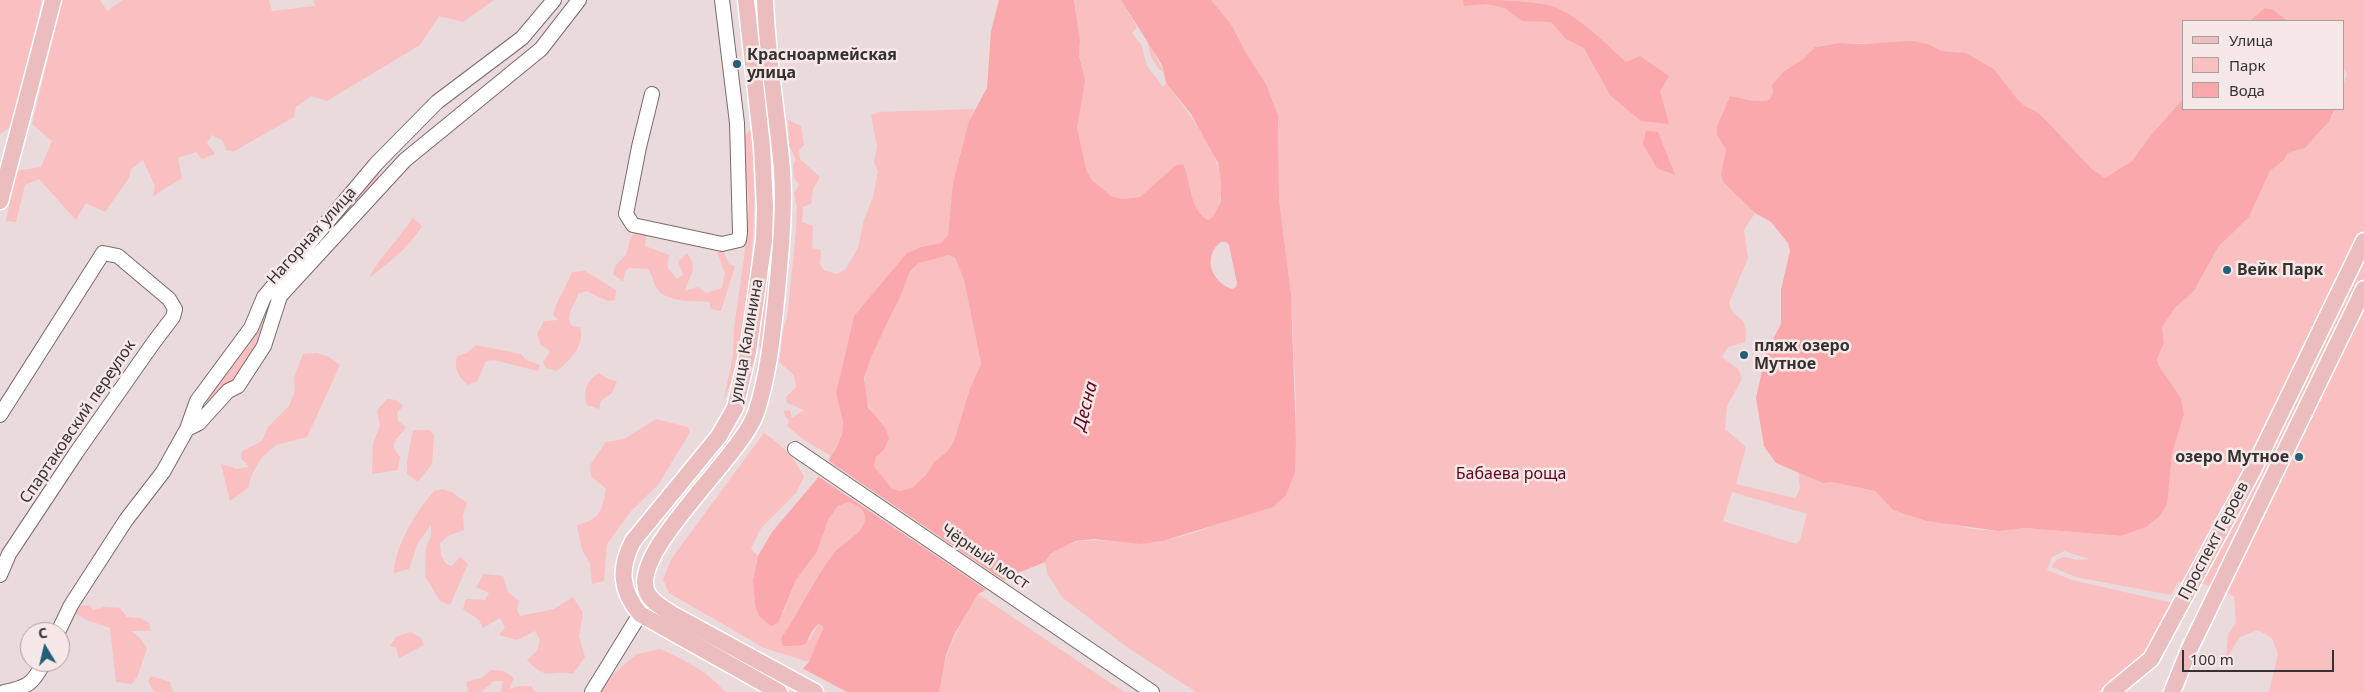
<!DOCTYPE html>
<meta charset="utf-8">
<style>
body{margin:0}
#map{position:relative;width:2364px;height:692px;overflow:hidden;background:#eadadb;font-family:"Noto Sans",sans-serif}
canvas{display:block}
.legend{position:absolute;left:2182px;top:20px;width:162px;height:90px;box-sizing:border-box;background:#f7e8e8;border:1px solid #aa9f9f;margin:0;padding:6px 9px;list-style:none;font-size:15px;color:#363131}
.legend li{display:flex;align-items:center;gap:10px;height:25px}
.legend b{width:25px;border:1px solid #aa9f9f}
.north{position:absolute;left:20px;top:622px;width:50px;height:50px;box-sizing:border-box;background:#f7e8e8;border:1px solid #aa9f9f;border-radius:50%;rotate:351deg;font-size:14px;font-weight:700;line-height:20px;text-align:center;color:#363131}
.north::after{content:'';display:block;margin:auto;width:18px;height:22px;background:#226076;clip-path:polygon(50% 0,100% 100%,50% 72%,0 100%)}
.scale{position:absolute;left:2182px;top:650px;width:152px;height:22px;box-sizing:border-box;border:2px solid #363131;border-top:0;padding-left:6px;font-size:15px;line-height:18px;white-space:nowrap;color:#363131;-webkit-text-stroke:4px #f7e8e8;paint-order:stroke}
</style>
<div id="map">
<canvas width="2364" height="692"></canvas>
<ul class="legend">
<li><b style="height:6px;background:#ecbdbf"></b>Улица</li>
<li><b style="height:14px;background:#fabfc1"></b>Парк</li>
<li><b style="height:14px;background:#fba8ac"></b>Вода</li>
</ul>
<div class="north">С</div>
<div class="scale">100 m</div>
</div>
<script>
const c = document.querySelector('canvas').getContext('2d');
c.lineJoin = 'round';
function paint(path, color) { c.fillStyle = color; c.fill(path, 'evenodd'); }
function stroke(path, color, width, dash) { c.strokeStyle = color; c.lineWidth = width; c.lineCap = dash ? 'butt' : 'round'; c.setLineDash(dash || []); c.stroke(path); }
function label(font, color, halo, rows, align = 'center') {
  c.font = font + ' "Noto Sans",sans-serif'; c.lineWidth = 5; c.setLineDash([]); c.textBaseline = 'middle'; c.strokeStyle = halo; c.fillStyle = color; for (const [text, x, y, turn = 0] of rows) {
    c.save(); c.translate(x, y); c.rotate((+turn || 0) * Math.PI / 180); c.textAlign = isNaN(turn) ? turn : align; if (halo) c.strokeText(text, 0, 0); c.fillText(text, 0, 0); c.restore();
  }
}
paint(new Path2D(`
 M0 0H42L12 126 0 134Z
 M62 0H100L107 11 123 0H269L272 11 315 6 314 0H494L463 22 439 16 420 45 327 101 311 96 296 107 294 117 233 152 226 150 223 141 212 135 207 143 215 154 202 159 196 152 178 158 182 178 153 196 155 186 143 160 131 169 129 178 105 212 86 203 76 220 39 179 25 185 16 222 6 221 16 171 41 167 52 141 32 124Z
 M754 0H758L775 155 777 225 761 351 759 344 770 242Z
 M1074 0H1121L1137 27 1132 33 1141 44 1147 66 1163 87 1166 83C1190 117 1242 173 1213 218L1208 220C1189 209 1191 181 1183 164L1176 165 1140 197 1122 199 1111 196 1092 180 1087 172 1077 128 1083 70 1079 55 1080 41Z
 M1211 0H2364V692H2269L2278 654 2272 638 2258 630 2240 637 2226 659 2228 634 2236 623 2234 596 2199 582H2178L2171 595 2076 577 2052 567 2056 560 2064 557 2077 560 2089 559 2064 551 2052 557 2047 570 2072 580 2173 603 2144 654 2098 692H1196L1127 647 1063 598 1047 573 1045 562C1075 523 1123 550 1163 541 1182 537 1204 530 1222 522 1245 510 1272 487 1295 472L1296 405 1291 294 1279 200 1278 115 1266 84 1246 53 1231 24ZM2265 8 2272 9 2288 21H2343V65L2347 74 2343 86V109H2335L2334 114 2305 148 2288 153 2284 160 2270 171 2249 217 2218 247 2194 291 2175 308 2162 327 2164 343 2157 359 2159 366 2181 398 2184 414 2172 454 2170 473 2160 516 2146 527 2121 536 2025 528 1999 531 1973 529 1893 510 1875 491 1832 482 1823 483 1798 471 1800 489 1795 498 1736 484 1746 447 1725 429 1727 406 1742 379 1738 369 1722 357 1728 347 1745 342C1751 314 1732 321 1729 303L1748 258 1744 230 1755 213 1724 183 1722 175 1726 150 1717 135V126L1730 96 1754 101 1769 100 1773 93 1772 85 1783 72 1803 59 1815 47 1823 45 1839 43 1928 44 1942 51 1966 53 1994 69 2019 101 2025 106 2039 113 2092 169 2105 178 2132 161 2151 135 2183 99V21H2249ZM1732 492 1807 514 1800 540 1796 544 1723 521Z
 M1148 41 1164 73C1154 67 1148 52 1148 41Z
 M974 109 969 121 953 182 948 235 941 243 921 247 854 316 836 393 843 422 842 434 831 456 804 440 787 426 789 421 785 416 784 411 790 410 792 418 804 410 787 403 786 397 796 387 794 375 779 362C782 349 781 329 787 319L796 231 797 207 794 193 799 185 794 178 793 165 796 160 789 145 788 120 801 126 804 145 799 150 800 159 820 177 813 189 811 204 803 207 802 222 813 226 812 248 821 250 820 264 824 270 837 274 846 269 858 248 864 220 873 197 878 171 874 162 877 147 871 115 879 112Z
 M751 129C757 190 754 253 745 315 741 344 737 372 724 399L733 355 734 328 744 258 749 203 745 166V136Z
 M379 173 380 180 337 227 329 230 373 174Z
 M413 218 422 226C409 247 389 263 369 278 380 256 399 239 413 218Z
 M633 234H646L645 246 669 255 667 267 677 279 683 274 678 262 687 253C699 270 689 275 685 291L698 287 706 293 722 288 725 273 717 253 723 250 729 264 735 266 721 311 711 309 709 302C695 301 664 303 656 287 653 281 652 275 648 269L629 268 625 272 623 282 613 274C617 259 621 263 626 254 629 247 629 240 633 234Z
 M949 255 955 258 964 280 981 364 970 388 954 441 947 452 934 462 926 475 913 487 901 491 892 490 874 466 876 457 884 450 886 429C844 387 873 356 893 312 898 302 905 277 911 270 919 260 936 257 949 255Z
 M585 271 616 290 615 300 608 301 586 291 578 294C575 306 564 314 572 326L580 327C585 346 571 359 557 371L546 368 543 362 550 351 541 345 537 334 544 321 558 320 553 315C557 299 566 288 572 272Z
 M284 278 261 339 237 380 205 407V400Z
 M476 345 521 354 526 360 540 365 538 371 494 360 486 361 477 381 468 385C458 376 454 370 457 356L467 353Z
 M317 353 329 357 340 365 307 437 276 445 262 457 252 474 248 488 230 501 221 464 237 469 249 467 241 458 242 451 262 441 268 427 289 406 295 391 294 378 303 354Z
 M599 373 608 379 617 381 612 393 601 401 599 409 587 405C583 391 586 381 599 373Z
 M387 399 396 400 403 406 397 413 398 421 406 427C398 440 387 442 400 457L398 470 372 474 373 443 380 426 377 410Z
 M656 419 688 427 690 432 658 485 632 510 607 544 604 581 592 584 590 563 582 550 577 525C601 518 601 513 606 489L591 476 590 465 606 442 624 439Z
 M413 430H429L434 435 432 464 418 482 407 474V461Z
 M764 433C781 444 795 458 804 477L796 493 761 528 751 549 758 556 753 580 755 605 783 613 796 580 817 552 828 520 838 506 848 502C858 505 868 511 864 523 859 536 842 543 834 553 813 580 800 611 781 638L783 646 810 640 818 624 822 625 823 634 809 662 764 648 669 593 663 579 672 558Z
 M442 489 453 493 467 503 463 515 464 530 448 536 440 543 441 555 446 564 452 566 460 557 468 564 450 605 440 601 425 576 426 547 431 536V525L418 543 409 569 394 573C395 546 416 511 434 491Z
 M484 574 503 576 508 592 519 601 517 610 520 616 554 609 573 597 583 613 579 636 585 657 573 674C550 669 547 682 527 660L537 651 540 640 535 631 517 640 499 635 505 627 500 618 483 628 479 620 463 609 466 599 485 600 489 593 476 587Z
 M978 594 1124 692H939C943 654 959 626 978 594Z
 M89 605 93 610 104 607 120 608 127 617 140 618 149 623 151 631H131L139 637 147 648 138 675 132 684 116 682 110 628 87 620 72 612 76 606Z
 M410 632 420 637 424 645 399 658 396 648 390 646 396 637Z
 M660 649C684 660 708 671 725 692H597L612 675 637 654Z
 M492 670 504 671 514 678 509 689 520 686H531L535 692H501L503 681H494L481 692H468L466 682 481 678Z
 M151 676 170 682 173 692H154L148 681Z`), '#fabfc1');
paint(new Path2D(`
 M999 0H1074L1080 41 1079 55 1085 80 1077 128 1087 172 1092 180 1111 196 1122 199 1140 197 1176 165 1183 164C1191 181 1189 209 1208 220L1213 217 1221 201V182L1218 163 1191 114 1166 83 1162 65 1121 0H1211L1231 24 1246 53 1266 84 1278 115 1279 200 1291 294 1296 441 1295 472 1286 495 1273 507 1163 541 1140 544 1094 539 1076 541 1061 548 1051 554 1045 562 1018 573 978 594 955 633 946 655 939 692H780L809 662 823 629 822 625 818 624C800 643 818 646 783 646L781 638C800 611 813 580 834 553 842 543 859 536 864 523 868 511 858 505 848 502L838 506 828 520 817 552 796 580 778 623 771 626 759 616 755 605 753 580 758 556 772 532 816 480 836 448 842 434 843 422 836 393 854 316 907 253 921 247 941 243 948 235 953 182 969 121 987 88 991 31ZM1221 242H1226L1229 245 1237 283 1236 287 1232 289C1211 282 1202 256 1221 242ZM949 255 955 258 964 280 981 364 970 388 954 441 947 452 934 462 926 475 913 487 901 491 892 489 874 466 876 457 884 450 889 438 886 429 868 407 864 378 871 357 900 297 910 271 919 263Z
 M1463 0C1488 0 1533 0 1555 7 1582 19 1604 42 1626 62L1640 56 1669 76 1660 91 1669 124 1641 121 1610 95 1584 48 1566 39 1551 22 1522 21 1505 8 1487 4 1464 6Z
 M2265 8 2272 9 2288 21H2249Z
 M1912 41 1928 44 1942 51 1966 53 1994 69 2019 101 2025 106 2039 113 2092 169 2105 178 2132 161 2151 135 2183 99V109H2335L2329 121 2305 148 2288 153 2284 160 2270 171 2249 217 2218 247 2194 291 2175 308 2162 327 2164 343 2157 359 2159 366 2181 398 2184 414 2172 454 2167 504 2160 516 2146 527 2121 536 2025 528 1999 531 1927 521 1893 510 1875 491 1832 482 1823 483 1776 463 1764 446 1756 398 1766 353 1781 324V290L1790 251 1788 243 1771 222 1755 213 1724 183 1721 175 1726 150 1717 135V126L1730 96 1754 101 1769 100 1773 93 1772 85 1783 72 1803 59 1815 47 1839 43 1863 44Z
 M1646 131 1658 132 1675 175 1657 168 1643 144Z`), '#fba8ac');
paint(new Path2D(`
 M826 459 1006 582 988 591 816 475Z
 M800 667 847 692H777Z`), '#eadadb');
const minor = new Path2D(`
 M652 94 639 147 626 214 633 225 722 244 739 240 740 232 737 123 722 0
 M0 415 103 253 118 256 169 299 175 309 173 317 154 342 76 453 9 554 0 575
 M187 429 197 401 251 328 264 297 376 164 437 102 522 38 554 0
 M795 449 1152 692
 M58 632 71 605 126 520 163 472 187 429 199 423 228 391 238 386 264 346 280 296 405 160 541 49 579 0
 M4 692C28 687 33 684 44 662
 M592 692 640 614`);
const major = new Path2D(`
 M746 0 762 147 765 208 764 240 748 352 735 408 719 436 633 541C619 568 620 590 640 614L779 692
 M765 0C767 57 777 113 782 169 785 214 780 257 776 301 772 338 768 377 756 413 741 457 629 552 647 592 651 602 663 608 672 614L815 692
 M0 201 53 0
 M2111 692 2151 659 2252 472 2364 241
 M2172 692 2189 650 2364 289`);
stroke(minor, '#796c6c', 16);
stroke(major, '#fff', 19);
stroke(minor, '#fff', 14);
stroke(major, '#ecbdbf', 16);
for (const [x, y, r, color] of [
 [737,64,5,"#226076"],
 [2227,270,5,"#226076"],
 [1744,355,5,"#226076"],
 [2299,457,5,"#226076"]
]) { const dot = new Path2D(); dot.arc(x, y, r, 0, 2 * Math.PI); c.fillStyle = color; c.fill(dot); stroke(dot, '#f7e8e8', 2); }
label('bold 16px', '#363131', '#f7e8e8', [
 ["Красноармейская",747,55],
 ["улица",747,73],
 ["Вейк Парк",2237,270],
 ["пляж озеро",1754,346],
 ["Мутное",1754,364],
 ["озеро Мутное",2289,457,"right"]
], 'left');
label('16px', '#363131', '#f7e8e8', [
 ["Нагорная улица",312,236,-48],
 ["улица Калинина",747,341,-80],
 ["Спартаковский переулок",78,422,-56],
 ["Проспект Героев",2214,541,-62],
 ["Чёрный мост",985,557,34]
]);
label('16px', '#60031b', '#f7e8e8', [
 ["Бабаева роща",1511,474]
]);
label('italic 18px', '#64071d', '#f7e8e8', [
 ["Десна",1086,406,-75]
]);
</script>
